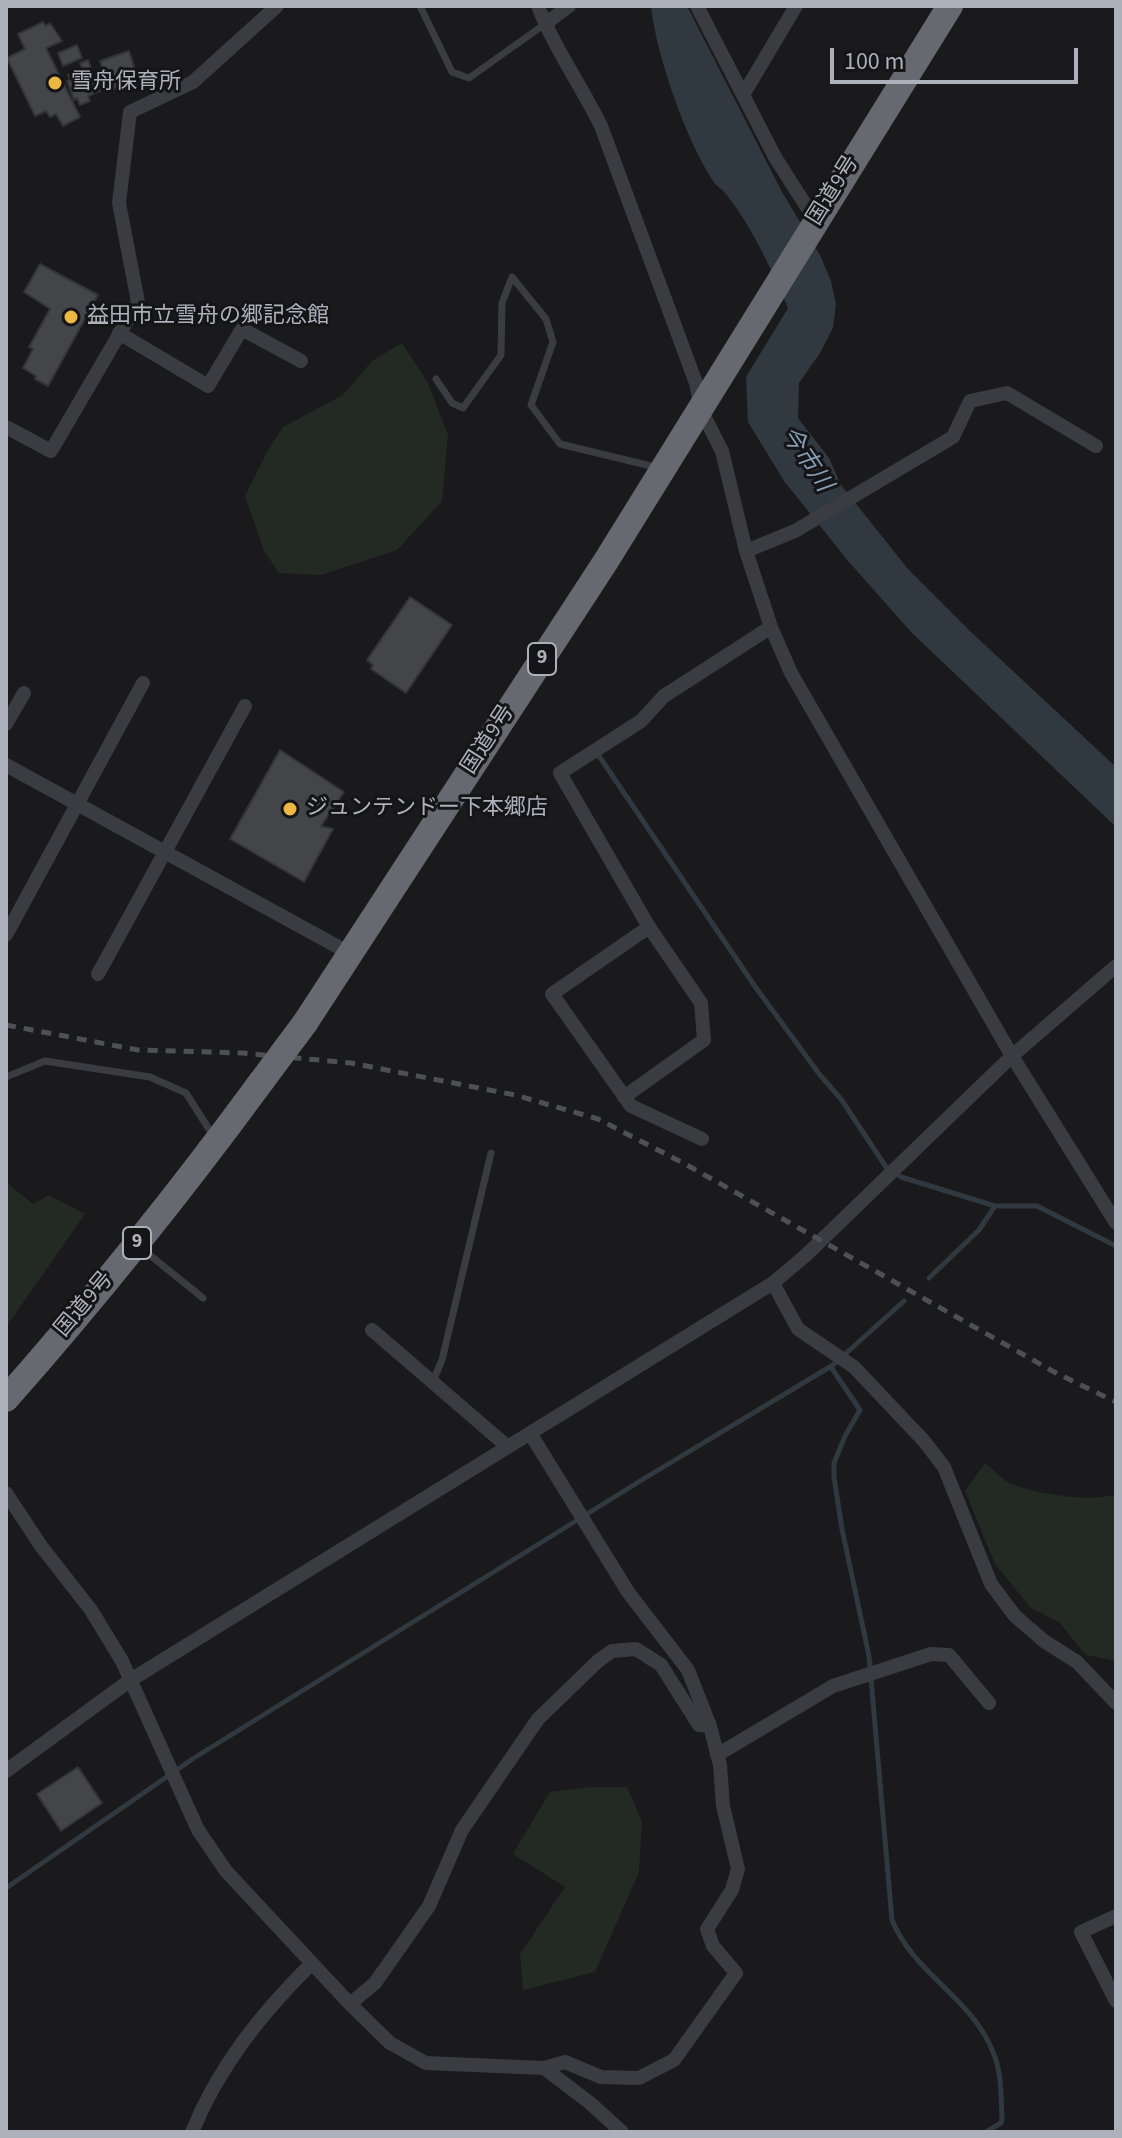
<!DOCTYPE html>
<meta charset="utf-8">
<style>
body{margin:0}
#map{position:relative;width:1122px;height:2138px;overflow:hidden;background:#1a1a1c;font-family:"Source Sans 3",sans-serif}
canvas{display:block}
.frame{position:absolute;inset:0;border:8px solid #adb1bb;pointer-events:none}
.scale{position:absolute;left:830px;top:48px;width:248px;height:36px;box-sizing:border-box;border:4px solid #adb1bb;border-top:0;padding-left:10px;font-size:24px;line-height:28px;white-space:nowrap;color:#adb1bb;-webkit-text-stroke:6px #151517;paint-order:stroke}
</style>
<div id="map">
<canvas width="1122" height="2138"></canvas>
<div class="frame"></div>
<div class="scale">100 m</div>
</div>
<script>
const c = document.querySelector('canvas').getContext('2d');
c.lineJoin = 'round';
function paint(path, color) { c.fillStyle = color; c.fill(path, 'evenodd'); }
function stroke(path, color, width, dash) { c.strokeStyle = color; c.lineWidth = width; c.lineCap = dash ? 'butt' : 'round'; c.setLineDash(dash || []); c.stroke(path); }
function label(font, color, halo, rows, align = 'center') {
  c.font = font + ' "Source Sans 3","Noto Sans JP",sans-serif'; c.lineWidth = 6; c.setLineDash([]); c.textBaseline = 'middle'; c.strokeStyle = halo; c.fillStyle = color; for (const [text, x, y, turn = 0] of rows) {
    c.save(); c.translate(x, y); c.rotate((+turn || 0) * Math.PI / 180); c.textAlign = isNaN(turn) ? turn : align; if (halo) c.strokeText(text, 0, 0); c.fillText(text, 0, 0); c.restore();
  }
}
paint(new Path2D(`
 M402 343 427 381 448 435 442 501 397 550 321 575 279 573 264 551 245 496 267 452 283 427 343 395 372 361Z
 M6 1182 33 1204 49 1195 85 1214 6 1327Z
 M985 1463C993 1469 1001 1479 1010 1483 1033 1494 1093 1503 1116 1494V1661L1086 1655 1059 1622 1031 1608 995 1564 965 1491Z
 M592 1787H627L642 1822 639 1872 595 1972 523 1990 520 1954 565 1887 513 1854 550 1792Z`), '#222a23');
paint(new Path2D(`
 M651 6H687L782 192 820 255 831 281 836 304 833 328 820 353 799 383 798 418 829 458 841 485 908 569 971 632 1116 767V827L911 632 849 562 784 481 748 422 746 377 788 308C771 269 753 228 726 194 722 189 716 186 713 181 686 140 656 55 651 6Z`), '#303840');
stroke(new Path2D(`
 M599 756 754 985 820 1075 841 1099 886 1167 901 1177 995 1206H1037L1116 1246
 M929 1278 979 1230 995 1206
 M831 1367 860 1410 845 1436 834 1463V1477L842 1529 869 1656 892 1920C914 1974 972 1998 993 2052 1002 2072 1001 2098 1002 2120L1001 2123 986 2132
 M6 1888 194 1758 645 1478 833 1365 904 1301`), '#303840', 5);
const building = new Path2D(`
 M43 22 46 26 50 23 62 41 46 48 80 117 63 126 56 114 50 117 46 111 35 116 7 58 25 49 18 34Z
 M77 45 82 58 63 66 58 53Z
 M129 51 140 85 124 90 122 86 110 90 100 61Z
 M88 60 100 91 88 96 90 101 80 105 77 98 74 100 67 81 70 80 68 75 78 71 79 74 84 72 80 63Z
 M40 264 98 295 48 386 35 379 36 376 23 368 33 349 29 347 50 309 24 292Z
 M410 597 452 625 406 693 371 669 373 665 367 660Z
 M280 750 344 792 321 826 333 829 304 882 230 839Z
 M78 1767 102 1803 61 1831 37 1794Z`);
paint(building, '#444549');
stroke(building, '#343438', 2);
stroke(new Path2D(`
 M420 6 452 72 469 78 545 24
 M436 379 452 403 463 408 501 355 502 303 512 277 546 319 553 342 531 405 560 444 651 466 657 465
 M6 1077 45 1061 150 1077 186 1093 214 1137
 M141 1248 203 1298
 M433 1381 442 1360 491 1153`), '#3b3c41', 7);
stroke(new Path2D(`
 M538 6C554 48 581 85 601 126L696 383 701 410 722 451 746 551 771 627 791 673 1012 1056 1116 1223
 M697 6 775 157 815 220
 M545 24 569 6
 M743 95 796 6
 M119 333 208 386 242 329 301 361
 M6 427 51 451 138 302 119 203 130 112 193 82 277 6
 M746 551 795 531 953 437 970 401 1007 393 1096 446
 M6 724 24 693
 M6 765 351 954
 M649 927 552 994 631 1106 702 1139
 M6 935 143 683
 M98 974 245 706
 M624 1097 704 1040 701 1003 649 927 560 773 641 721 664 696 771 627
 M773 1283 798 1329 854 1367 924 1441 944 1467 991 1584 1015 1616 1044 1641 1077 1662 1116 1703
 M372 1330 508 1447
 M6 1493 41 1546 91 1610 122 1661 198 1830 226 1871 350 2004 390 2043 426 2063 544 2068 565 2062 601 2077 639 2078 674 2060 736 1973 713 1946 707 1929 732 1890 738 1869 723 1806 720 1765 710 1726 688 1670 628 1592 530 1433
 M717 1755 833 1686 931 1654 949 1655 989 1703
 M6 1771 129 1681 773 1283 805 1256 1012 1056 1116 966
 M1116 1916 1081 1932 1116 2001
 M350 2004 375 1983 429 1906 462 1830 538 1719 598 1661 612 1651 636 1649 661 1665 699 1725 710 1726
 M544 2068 590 2103 622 2132
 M192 2132C219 2066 261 2014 311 1964`), '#3b3c41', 14);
stroke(new Path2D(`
 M305 1023 606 561 950 6
 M6 1399C96 1297 181 1191 261 1082`), '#676971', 26);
stroke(new Path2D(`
 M6 1025 138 1050 242 1053 351 1063 515 1095 598 1119 687 1165 1056 1373 1116 1402`), '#4e5056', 5, [10, 8]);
stroke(new Path2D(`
 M261 1082 305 1023`), '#676971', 26);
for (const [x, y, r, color] of [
 [55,83,8,"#eab843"],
 [71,317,8,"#eab843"],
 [290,809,8,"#eab843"]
]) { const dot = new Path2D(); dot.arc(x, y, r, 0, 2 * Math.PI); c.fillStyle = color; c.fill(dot); stroke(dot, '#151517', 3); }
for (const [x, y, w] of [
 [542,659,28],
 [137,1243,28]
]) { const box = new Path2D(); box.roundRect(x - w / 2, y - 16, w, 32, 6); c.fillStyle = '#151517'; c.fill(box); stroke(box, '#adb1bb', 2); }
label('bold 20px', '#adb1bb', null, [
 ["9",542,659],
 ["9",137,1243]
]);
label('22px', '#adb1bb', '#151517', [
 ["雪舟保育所",71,83],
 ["益田市立雪舟の郷記念館",87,317],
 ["ジュンテンドー下本郷店",306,809]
], 'left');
label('22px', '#adb1bb', '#151517', [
 ["国道9号",834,191,-58],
 ["国道9号",489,740,-57],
 ["国道9号",85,1305,-50]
]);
label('italic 24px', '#869db4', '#151517', [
 ["今市川",805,460,56]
]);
</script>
